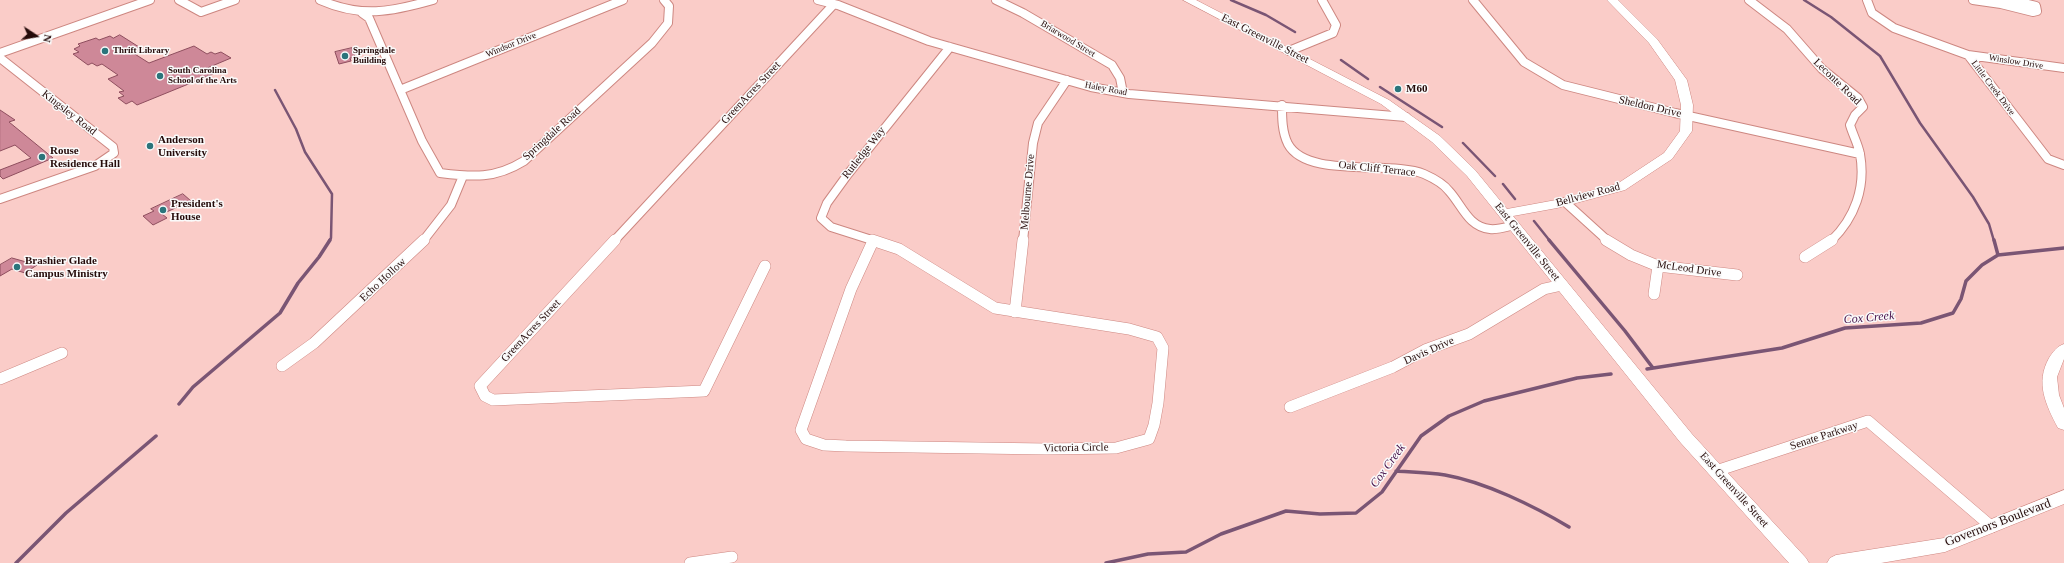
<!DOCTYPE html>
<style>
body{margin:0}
#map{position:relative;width:2064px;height:563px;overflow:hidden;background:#faccc8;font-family:"Times New Roman",serif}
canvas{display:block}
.north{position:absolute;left:16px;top:16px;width:40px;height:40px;-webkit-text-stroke:3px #fafafa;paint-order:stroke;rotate:102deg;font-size:11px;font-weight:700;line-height:16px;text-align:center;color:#250b0a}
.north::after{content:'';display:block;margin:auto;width:14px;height:18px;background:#250b0a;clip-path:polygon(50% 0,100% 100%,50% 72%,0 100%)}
</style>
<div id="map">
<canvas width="2064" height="563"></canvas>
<div class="north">N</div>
</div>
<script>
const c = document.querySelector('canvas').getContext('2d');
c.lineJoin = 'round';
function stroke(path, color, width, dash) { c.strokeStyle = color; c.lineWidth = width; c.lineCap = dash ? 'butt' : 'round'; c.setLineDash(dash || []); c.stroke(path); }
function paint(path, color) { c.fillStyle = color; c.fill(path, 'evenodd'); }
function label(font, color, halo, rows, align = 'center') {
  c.font = font + ' "Times New Roman",serif'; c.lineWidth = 3; c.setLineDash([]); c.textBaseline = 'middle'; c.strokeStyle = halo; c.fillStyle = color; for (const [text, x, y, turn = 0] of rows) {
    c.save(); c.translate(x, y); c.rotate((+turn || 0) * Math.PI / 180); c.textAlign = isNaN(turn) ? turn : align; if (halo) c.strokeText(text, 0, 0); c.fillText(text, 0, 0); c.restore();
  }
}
stroke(new Path2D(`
 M1231 0 1266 15 1295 32
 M1804 0 1831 17 1880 56 1920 123 1973 197 1989 224 1994 241
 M1341 60 1368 79
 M1380 87 1442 127
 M275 90 296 129 305 152 332 194 331 238 329 241
 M1463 143 1495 176
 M1503 184 1515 199
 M1534 221 1550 241`), '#7a5574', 2.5);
stroke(new Path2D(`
 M1549 240 1625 331 1653 368
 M1994 240 1998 255
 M1647 369 1782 348 1845 328 1921 323 1953 313 1961 299 1966 281 1982 265 1998 255 2064 248
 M179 404 193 387 280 313 298 283 319 257 330 240
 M1396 471C1412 472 1429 472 1445 475 1485 482 1534 506 1569 527
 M16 563 66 513 156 436
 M1106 563 1148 554 1186 552 1221 534 1286 511 1320 514 1356 513 1382 492 1421 436 1449 416 1484 401 1577 378 1611 374`), '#7a5574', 3.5);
const building = new Path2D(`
 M120 35 139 47 130 51 149 63 194 46 207 54 211 52 215 54 221 52 231 58 205 69 213 74 137 105 132 101 126 104 118 98 124 96 119 92 124 91 108 79 118 75 102 64 97 66 92 63 88 65 73 54 79 52 74 49 80 46 78 44 96 38 99 40 110 36 113 38Z
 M352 48 355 57 350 58 351 61 339 64 335 52Z
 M0 110 15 120 9 122 53 158 3 179 0 176V170L31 158 15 145 0 151Z
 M183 194 191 201 162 214 167 218 153 225 143 216 154 211 151 209Z
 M12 258 37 265 25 273 12 269 0 276V265Z`);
paint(building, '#ce8898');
stroke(building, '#8e4e5e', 1);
const streetFar1 = new Path2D(`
 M179 0 201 12 235 0
 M320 0C361 18 391 12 433 0
 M818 0 838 5 929 41 1091 87 1129 94 1406 117
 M996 0 1023 13 1112 65 1120 78 1123 93
 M1473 0 1524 62 1563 85 1675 113 1860 154
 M1749 0 1787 29 1822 69 1858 98 1863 107 1855 115 1850 125C1853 135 1858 144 1860 154 1866 187 1855 218 1831 241
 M1867 0 1872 13 1894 28 1968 55 2048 159 2064 165
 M1973 0 2001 4
 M2020 2 2036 6 2037 11 2033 12 2001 4Z
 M362 13 369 18 422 141 440 173C473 177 495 179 524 161L652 43 668 23 669 6 664 0
 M1289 51 1333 33 1336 25 1322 0
 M0 53 150 0
 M1968 55 2064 68
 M0 58 113 147 114 153 95 166 0 199
 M400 90 623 0
 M1282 105C1282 118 1282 132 1288 144 1307 179 1391 160 1424 174 1433 178 1443 183 1449 191 1462 205 1468 227 1490 229 1498 230 1506 227 1514 225
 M1565 202 1608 241
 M423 241 451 205 463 176
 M614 241 834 4
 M875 241 831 227 821 218 827 203 848 174 950 47
 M1023 241 1033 143 1038 123 1067 80`);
const street = new Path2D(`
 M615 240 480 386 485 396 493 400 704 391 765 266
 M872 240 899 249 995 308 1129 329 1157 337 1163 348 1158 403 1154 425 1149 439 1116 448 1046 449 846 446 824 445 806 439 801 430 851 289 873 241
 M1606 240 1631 255 1658 266 1737 275
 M1805 257 1832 240
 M1654 294 1658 266
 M1015 312 1023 240
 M282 366 314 343 424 240
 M0 379 62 353
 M1290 407 1393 367 1425 350 1469 334 1544 289 1562 285
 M1716 471 1868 421 1992 527
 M690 563 732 557`);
const secondary = new Path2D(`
 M1183 0H1196L1389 100 1440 136 1475 170 1507 209 1556 200 1617 184 1664 153 1680 131 1681 105 1675 80 1649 43 1607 0H1618L1657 39 1687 80 1693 105 1692 131 1672 159 1625 190 1557 208 1513 216 1692 434 1806 558 1809 563H1789L1680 442 1467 176 1432 142 1381 104Z
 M2064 344V359L2057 377 2059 395 2064 408V430L2058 428C2046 405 2035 383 2049 358 2053 352 2057 346 2064 344Z
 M2064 490V504L1945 552 1881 563H1827L1830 558 1836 555 1944 538Z`);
stroke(streetFar1, '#cd8781', 10);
stroke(street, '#cd8781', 12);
stroke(secondary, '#cd8781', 1);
stroke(streetFar1, '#fff', 8);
stroke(street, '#fff', 11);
paint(secondary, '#fff');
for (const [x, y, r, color] of [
 [105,51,4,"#2b747b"],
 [345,56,4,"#2b747b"],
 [160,76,4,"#2b747b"],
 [1398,89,4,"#2b747b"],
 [150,146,4,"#2b747b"],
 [42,157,4,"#2b747b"],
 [163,210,4,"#2b747b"],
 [17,267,4,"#2b747b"]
]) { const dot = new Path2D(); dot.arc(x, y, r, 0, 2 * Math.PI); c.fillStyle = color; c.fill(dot); stroke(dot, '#fafafa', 1.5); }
label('9px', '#250b0a', '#fafafa', [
 ["Briarwood Street",1068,39,31],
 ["Windsor Drive",511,45,-22],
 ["Winslow Drive",2016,62,9],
 ["Little Creek Drive",1993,88,53],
 ["Haley Road",1106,89,11]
]);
label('bold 9px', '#250b0a', '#fafafa', [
 ["Thrift Library",113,51],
 ["Springdale",353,51],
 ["Building",353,61],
 ["South Carolina",168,71],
 ["School of the Arts",168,81]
], 'left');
label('11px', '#250b0a', '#fafafa', [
 ["East Greenville Street",1265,39,27],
 ["Leconte Road",1837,82,44],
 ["GreenAcres Street",751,93,-47],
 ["Sheldon Drive",1650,107,13],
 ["Kingsley Road",69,113,38],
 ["Springdale Road",552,134,-42],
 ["Rutledge Way",864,153,-52],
 ["Oak Cliff Terrace",1377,169,6],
 ["Melbourne Drive",1028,192,-85],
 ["Bellview Road",1588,195,-15],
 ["East Greenville Street",1527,242,51],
 ["McLeod Drive",1689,269,8],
 ["Echo Hollow",383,280,-43],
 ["GreenAcres Street",531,331,-47],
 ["Davis Drive",1429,351,-24],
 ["Senate Parkway",1824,436,-18],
 ["Victoria Circle",1076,448,-1],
 ["East Greenville Street",1734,490,48]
]);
label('bold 11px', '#250b0a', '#fafafa', [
 ["M60",1406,89],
 ["Anderson",158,140],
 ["University",158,153],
 ["Rouse",50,151],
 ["Residence Hall",50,164],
 ["President's",171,204],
 ["House",171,217],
 ["Brashier Glade",25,261],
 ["Campus Ministry",25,274]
], 'left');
label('italic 12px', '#440f49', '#fafafa', [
 ["Cox Creek",1869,318,-5],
 ["Cox Creek",1388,466,-54]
]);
label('13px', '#250b0a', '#fafafa', [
 ["Governors Boulevard",1998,523,-21]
]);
</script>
